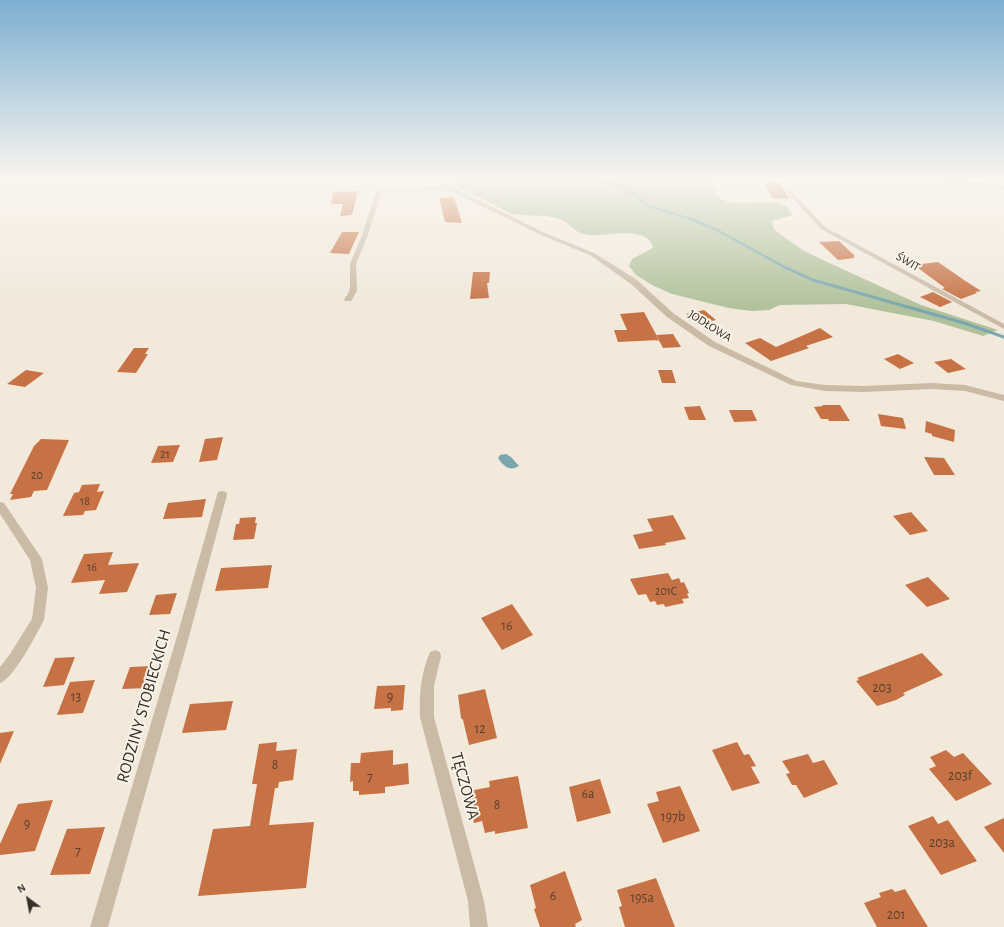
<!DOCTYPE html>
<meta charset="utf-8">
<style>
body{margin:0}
#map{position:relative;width:1004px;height:927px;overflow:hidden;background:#f2e9db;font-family:"Alegreya Sans",sans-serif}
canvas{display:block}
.north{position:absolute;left:8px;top:879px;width:40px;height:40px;-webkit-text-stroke:3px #f9f3e7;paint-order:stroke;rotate:328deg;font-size:11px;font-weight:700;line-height:16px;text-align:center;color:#362e28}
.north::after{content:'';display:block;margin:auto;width:14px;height:18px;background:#362e28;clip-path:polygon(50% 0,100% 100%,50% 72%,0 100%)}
</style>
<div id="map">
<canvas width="1004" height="927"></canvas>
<div class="north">N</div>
</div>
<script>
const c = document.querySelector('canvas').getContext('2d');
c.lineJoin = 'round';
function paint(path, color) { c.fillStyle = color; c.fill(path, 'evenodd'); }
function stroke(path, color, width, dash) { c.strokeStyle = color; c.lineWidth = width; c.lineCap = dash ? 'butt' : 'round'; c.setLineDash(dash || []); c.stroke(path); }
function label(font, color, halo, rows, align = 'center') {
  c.font = font + ' "Alegreya Sans",sans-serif'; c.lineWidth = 4; c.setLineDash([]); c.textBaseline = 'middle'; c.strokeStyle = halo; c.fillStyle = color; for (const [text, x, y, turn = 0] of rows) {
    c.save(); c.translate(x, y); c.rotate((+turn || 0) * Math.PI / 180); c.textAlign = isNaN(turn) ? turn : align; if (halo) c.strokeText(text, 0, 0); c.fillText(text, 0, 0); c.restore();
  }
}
paint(new Path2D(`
 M446 178H712C711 219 763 195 784 205 788 207 790 211 792 215L772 221 774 229 784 237 804 251 825 261 921 305 998 330 983 336 934 321 846 304 780 305 769 310 751 311 729 308 672 294 652 285 636 275 629 266 632 259 653 248C649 225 606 236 590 235 573 234 570 221 556 218 542 214 527 217 513 214 507 213 500 208 494 205 477 196 460 189 446 178Z`), '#b0c19b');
paint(new Path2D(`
 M506 454 511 457 519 466C510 472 503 466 498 458L500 455Z`), '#7aa7af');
stroke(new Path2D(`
 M598 178 636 194 646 205 691 219 717 230 788 269`), '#7aa7af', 2.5);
stroke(new Path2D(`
 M787 268 813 280 964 323 1004 337`), '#7aa7af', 3);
paint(new Path2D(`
 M764 182H780L789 199 772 198Z
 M358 191 352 215 340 216 343 204H331L333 192Z
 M454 197 462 223 445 222 439 198Z
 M342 232H359L349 254 330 253Z
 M839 241 855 256 853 257 855 258 838 260 819 242Z
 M938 262 964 280 981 291 975 292 977 293 961 299 942 289 945 288 914 265Z
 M473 272H490L489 283H487L489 298 470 299Z
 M933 292 952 302 940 307 920 297Z
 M704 310 716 320 698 324 686 314Z
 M644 312 659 340 618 342 614 330H627L620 314Z
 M820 328 833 337 806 346 809 348 771 361 745 343 760 338 776 347Z
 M673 334 681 347 663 348 656 335Z
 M134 348H149L145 354H148L136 373 117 372Z
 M898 354 914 363 900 369 884 359Z
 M951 359 966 369 948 373 934 362Z
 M26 370 44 373 25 387 7 384Z
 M658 370H672L676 383H662Z
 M822 405H840L850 421H829L828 419H821L814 407 823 406Z
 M700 406 706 420H689L684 407Z
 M729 410H752L757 421 734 422Z
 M878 414 903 418 906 429 881 426Z
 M926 421 955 430 954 442 932 436V434L925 432Z
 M223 437 217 460 199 462 205 439Z
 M41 439 69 440 47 490 34 491 31 497 10 500 13 494H10L34 446Z
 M180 445 173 462 151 463 158 446Z
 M924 457 944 458 955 475H934Z
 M100 484 97 492 104 491 96 510 85 511 83 515 63 516 74 493 79 492 82 485Z
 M206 499 202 517 163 519 168 503Z
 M911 512 928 531 910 535 893 516Z
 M673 515 686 539 665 543 666 545 639 549 633 535 653 531 647 519Z
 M256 517 255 523H257L254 539 233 540 236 524H239L240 518Z
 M113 552 108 565 139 563 127 592 99 594 105 580 71 583 84 554Z
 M272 565 268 588 215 591 221 568Z
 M668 573 672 580 679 578 681 583 684 582 689 593 687 594 689 598 682 599 684 603 665 607 664 604 657 605 655 601 650 602 646 594 638 595 630 579Z
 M928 577 950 599 927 607 905 585Z
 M177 593 170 614 149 615 156 595Z
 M512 604 533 635 502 650 481 618Z
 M922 653 943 675 903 693 905 695 896 700 877 706 856 681 859 680 857 678Z
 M75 657 64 685 43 687 55 658Z
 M154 666 147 688 122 689 130 667Z
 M95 680 83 713 57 715 70 682Z
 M405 685 403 710 391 711V708L374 709 377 686Z
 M485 689 497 738 469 745 463 720 461 718 458 695Z
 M233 701 226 730 182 733 190 704Z
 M14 731 0 764V733Z
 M277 742 276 751 297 749 293 780 279 782 278 788H275L269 825 314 822 306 888 198 896 213 829 250 826 257 784H252L259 744Z
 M737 742 744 755 749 754 756 766 751 767 760 783 732 791 712 750Z
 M393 750V765L408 763 409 784 385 787V793L359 795V791H353V781L350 782 351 763H360L361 753Z
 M946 750 954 757 963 753 992 784 956 801 929 769 936 766 930 757Z
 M808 754 813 763 824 760 838 784 804 798 796 785H792L786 774 790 773 782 761Z
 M518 776 528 828 495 834V831L485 833 482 821 474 823 469 791 490 787 489 781Z
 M600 779 611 813 577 822 569 787Z
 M680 786 700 831 663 843 647 804 659 801 656 792Z
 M53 800 35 851 0 855V844L18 804Z
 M933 816 938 824 948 820 977 861 941 875 908 826Z
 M1004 818V853L984 827Z
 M105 827 90 874 50 875 67 829Z
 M565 871 582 920 575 924 576 927H540L534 909 536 908 530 885Z
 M656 878 675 927H625L619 907 622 906 617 890Z
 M892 889 895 892 905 889 928 927H877L864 903 881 897 879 893Z`), '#c67245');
paint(new Path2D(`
 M432 178H439L454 188 545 233 594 253 637 280 673 313 715 342 796 381 825 385 864 386 932 383 965 385 1004 395V401L965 391 932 389 864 392 825 391 791 385 709 346 667 317 631 284 590 255 541 235 451 191 383 192 381 194 368 235 356 264 357 291 351 301H345L344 299 348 294 350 287V264L362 235 376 192 381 188 446 187Z
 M918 178H936L1004 185V189L921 180Z
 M788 192H792L825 227 1004 324V329L821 229 788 194Z
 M222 491 226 492 227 495 190 633 108 927H90L178 633 217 495 218 492Z
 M0 502 4 503 42 559 48 588 44 620 42 624C34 638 14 678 0 683V667L10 654 32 619 36 588 30 560 0 514Z
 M435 650 440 652 441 656 434 686V717L484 901 488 927H470L468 901 420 717C419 694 421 673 430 652Z`), '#cabba7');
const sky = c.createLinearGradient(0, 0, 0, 308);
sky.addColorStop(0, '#7cafd1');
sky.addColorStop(0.58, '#f9f5ef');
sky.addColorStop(1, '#f9f5ef00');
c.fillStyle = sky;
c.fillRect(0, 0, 1004, 308);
label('12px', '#362e28', '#f9f3e7', [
 ["ŚWIT",908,262,30],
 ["JODŁOWA",710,326,32]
]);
label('12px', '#5a3f2f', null, [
 ["21",165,454],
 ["20",37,475],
 ["18",85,501],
 ["16",92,567],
 ["201C",666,591]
]);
label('14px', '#5a3f2f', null, [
 ["16",507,626],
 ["203",882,688],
 ["13",76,697],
 ["9",390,697],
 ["12",480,729],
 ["8",275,765],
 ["203f",960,776],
 ["7",370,777],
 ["6a",588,794],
 ["8",497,805],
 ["197b",673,817],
 ["9",27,824],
 ["203a",942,843],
 ["7",78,851],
 ["6",553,896],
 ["195a",642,898],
 ["201",896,915]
]);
label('17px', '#362e28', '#f9f3e7', [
 ["RODZINY STOBIECKICH",144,706,-74],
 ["TĘCZOWA",465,786,75]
]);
</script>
